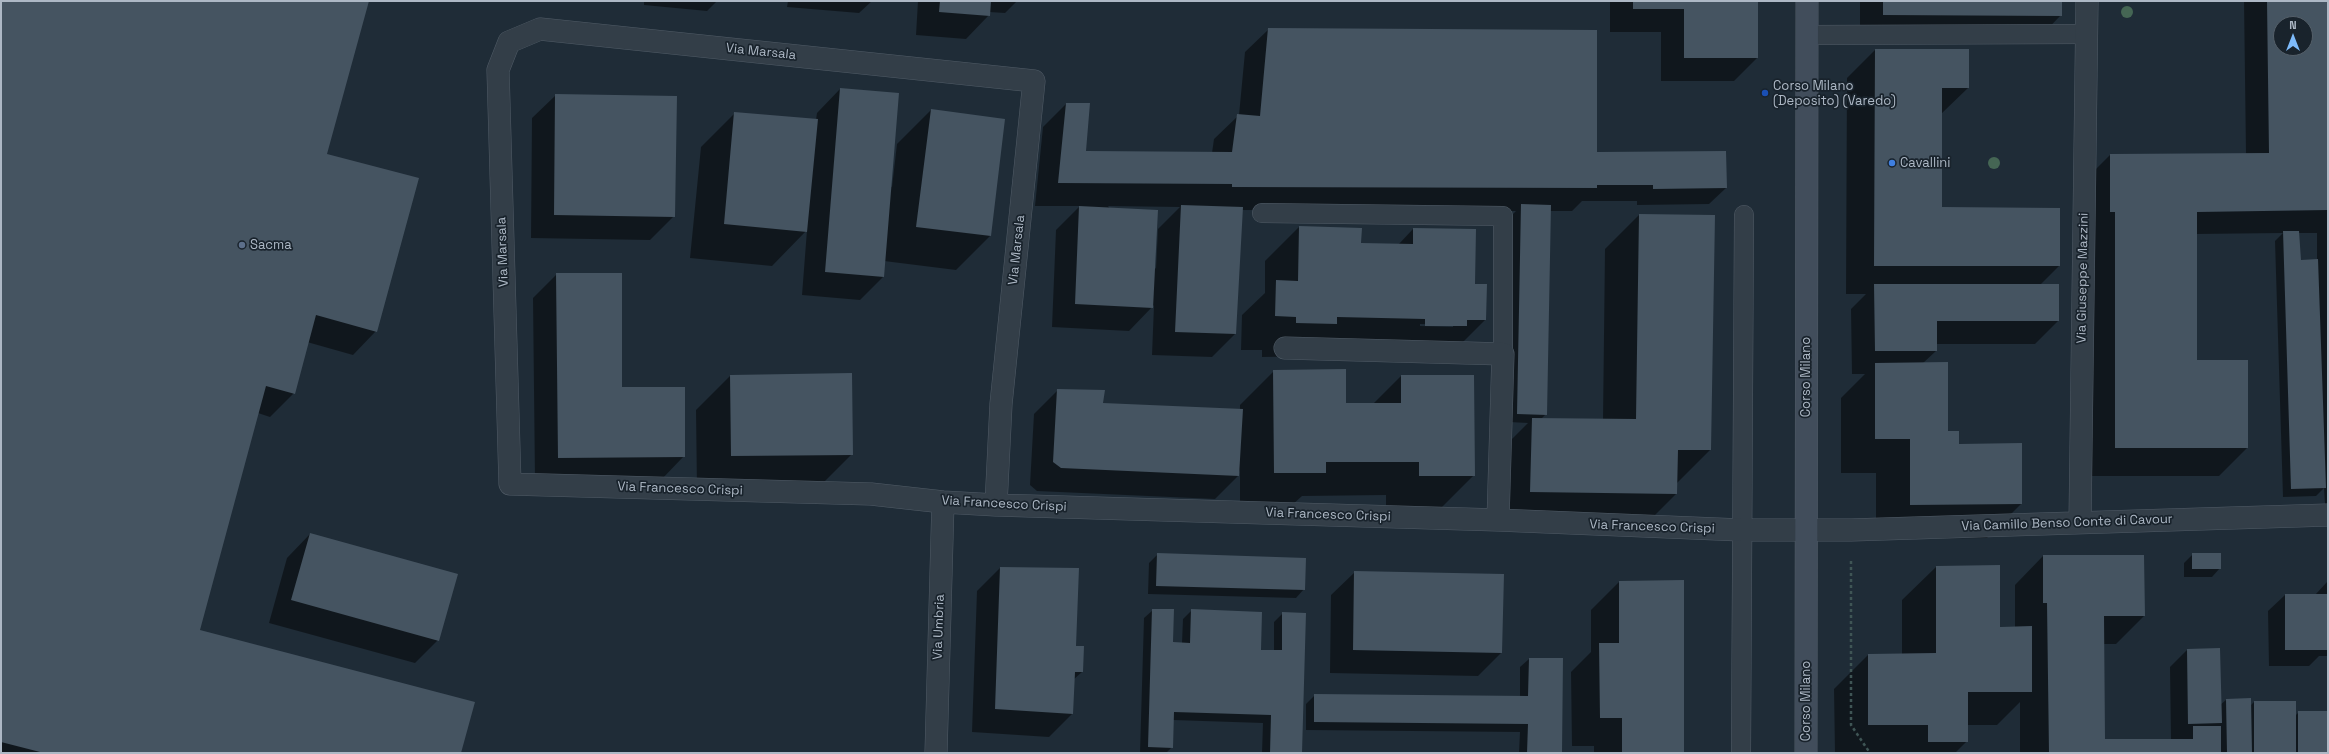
<!DOCTYPE html>
<style>
body{margin:0}
#map{position:relative;width:2329px;height:754px;overflow:hidden;background:#1f2c37;font-family:"Space Grotesk",sans-serif}
canvas{display:block}
.frame{position:absolute;inset:0;border:2px solid #adb8c5;pointer-events:none}
.north{position:absolute;left:2273px;top:16px;width:40px;height:40px;box-sizing:border-box;background:#19232c;border:1px solid #545f69;border-radius:50%;rotate:0deg;font-size:11px;font-weight:700;line-height:16px;text-align:center;color:#adb8c5}
.north::after{content:'';display:block;margin:auto;width:14px;height:18px;background:#7dbafa;clip-path:polygon(50% 0,100% 100%,50% 72%,0 100%)}
</style>
<div id="map">
<canvas width="2329" height="754"></canvas>
<div class="frame"></div>
<div class="north">N</div>
</div>
<script>
const c = document.querySelector('canvas').getContext('2d');
c.lineJoin = 'round';
function paint(path, color) { c.fillStyle = color; c.fill(path, 'evenodd'); }
function stroke(path, color, width, dash) { c.strokeStyle = color; c.lineWidth = width; c.lineCap = dash ? 'butt' : 'round'; c.setLineDash(dash || []); c.stroke(path); }
function label(font, color, halo, rows, align = 'center') {
  c.font = font + ' "Space Grotesk",sans-serif'; c.lineWidth = 3.5; c.setLineDash([]); c.textBaseline = 'middle'; c.strokeStyle = halo; c.fillStyle = color; for (const [text, x, y, turn = 0] of rows) {
    c.save(); c.translate(x, y); c.rotate((+turn || 0) * Math.PI / 180); c.textAlign = isNaN(turn) ? turn : align; if (halo) c.strokeText(text, 0, 0); c.fillText(text, 0, 0); c.restore();
  }
}
paint(new Path2D(`
 M1 1H368L326 154 376 331 353 355 307 342 294 393 270 417 258 413 199 630 460 753H1Z
 M644 1H717L707 11 644 5Z
 M788 1H872L859 13 787 7Z
 M918 1H1017L1005 13 989 12V15L966 39 916 35Z
 M1610 1H1757V58L1734 81H1661V32H1610Z
 M1860 1H2061V15L2038 39 1860 38Z
 M2244 1H2328V504H2325L2324 488 2316 496 2283 497 2275 241 2283 233 2196 234V361L2247 448 2219 476H2087V178L2110 155 2246 154ZM2281 24H2305V48H2281ZM2298 233H2317V260L2300 261Z
 M1269 29 1596 153 1726 188 1709 204 1637 205V201H1582L1572 211H1550L1546 414 1541 419 1603 420 1605 249 1639 215 1710 450 1676 484V494L1642 528 1497 526 1498 453 1528 423 1509 422 1513 214 1516 211 1242 210 1235 334 1212 357 1152 355 1154 305 1129 331 1052 327 1056 230 1080 206H1035L1043 127 1066 104 1085 152 1212 153 1214 139 1239 115 1245 52ZM1108 206 1180 207 1158 229 1156 269Z
 M1875 50 1968 88 1941 114V208L2059 266 2040 285 2058 321 2035 344H1936V351L1922 364 1947 432 1958 445 2021 504 1987 538 1876 539V473H1841V398L1865 374H1852L1851 309 1866 294H1846L1847 78Z
 M840 89 890 186 892 187 897 144 931 110 1004 120 990 236 956 270 884 261 883 277 860 300 802 295 807 230 772 266 690 258 701 147 735 113 816 120 817 113Z
 M556 95 674 216 650 240 531 238 532 118Z
 M1299 227 1360 244 1398 245 1413 229 1474 285H1486L1485 320 1451 354 1262 357V350H1241L1242 315 1265 293V261ZM1420 324 1453 325V327L1420 326Z
 M557 274 622 388 684 456 661 480 535 481 533 298Z
 M1274 371 1345 404H1373L1401 376 1474 475 1440 509H1386V495L1302 496 1291 506 1240 507V469L1238 476 1215 499 1037 491 1030 485 1034 414 1058 390 1102 404 1240 410V405Z
 M730 376 852 454 818 488 697 490 696 410Z
 M310 534 438 640 415 663 269 623 287 558Z
 M1158 554 1304 589 1296 598 1148 594 1149 563Z
 M2193 554 2220 568 2212 577H2184V563Z
 M2043 556H2143L2144 616 2116 644H2103L2104 740H2171L2170 667 2187 650 2220 705 2226 700 2250 706 2254 702 2295 716 2299 712H2328V753H2020V702L1997 725H1967V741L1955 753H1835L1834 689 1868 655H1902V600L1936 567 1999 628 2015 627V585Z
 M1000 568 1075 647 1082 672 1073 680 1072 714 1049 737 972 732 977 591Z
 M1355 572 1501 653 1478 676 1330 673 1331 595Z
 M1619 582 1683 753H1594V746H1572L1571 672 1591 652V610Z
 M2327 582 2328 656H2319L2309 666H2269L2268 611 2285 595H2315Z
 M1153 610 1172 643H1182L1183 619 1192 610 1260 651H1274V622L1283 613 1301 753H1262L1263 723 1173 720 1172 747 1166 753H1140L1144 618Z
 M1529 659 1561 753H1519L1520 732 1306 730V704L1315 695 1520 697V667Z`), '#0007');
paint(new Path2D(`
 M1 1H369L327 154 419 178 377 332 316 315 295 394 266 386 200 630 475 702 461 753H44L1 742Z
 M940 1H991L990 16 939 12Z
 M1633 1H1758V58H1684V9H1633Z
 M1883 1H2062V16L1883 15Z
 M2267 1H2328V210L2197 212V360H2248V448H2115V212H2110V154L2269 153ZM2281 24H2305V48H2281Z
 M1268 28 1597 30V152L1726 151 1727 188 1653 189V185H1597V188L1232 187V184L1058 183 1066 103H1090L1086 151 1232 152 1237 114 1260 116Z
 M1875 49H1969V88H1942V207L2060 208V266H1874Z
 M840 88 899 93 884 277 825 272Z
 M555 94 677 96 675 217 554 215Z
 M931 109 1005 119 991 236 916 227Z
 M734 112 818 119 807 232 724 224Z
 M1521 204 1551 205 1547 415 1517 414Z
 M1181 205 1243 207 1236 334 1175 332Z
 M1079 206 1158 210 1153 308 1075 304Z
 M1639 214 1715 215 1711 450H1678L1677 494 1530 492 1532 418 1636 419Z
 M1299 226 1362 228 1361 243 1413 244V228L1476 229 1475 284H1487L1486 320H1467V326H1425V319L1337 317V324L1296 323V317L1275 316 1276 280 1298 281Z
 M2283 231H2299L2301 260 2318 259 2326 488 2291 489Z
 M556 273H622V387H685V457L558 458Z
 M1874 284H2059V321H1937V351H1875Z
 M1948 362V431H1959V444L2022 443V504L1910 505V439H1875V363Z
 M1346 369V403H1401V375H1474L1475 476H1419V462H1326V473H1274L1273 370Z
 M852 373 853 455 731 456 730 375Z
 M1057 389 1105 390 1103 403 1243 409 1239 476 1061 468 1053 462Z
 M310 533 458 574 439 641 291 600Z
 M1157 553 1306 558 1305 590 1156 586Z
 M2192 553H2221V569H2192Z
 M2043 555H2144L2145 616H2104L2105 739H2193V726H2221V753H2049L2047 603H2043Z
 M2000 565V627L2032 626V692H1968V742H1928V725H1868V654L1936 653V566Z
 M1000 567 1079 568 1076 646H1084L1083 672H1075L1073 714 995 709Z
 M1354 571 1504 574 1502 653 1353 650Z
 M1684 580V753H1622V718H1600L1599 643H1619V581Z
 M2285 594H2328L2327 650H2285Z
 M1152 609H1174L1173 642 1190 643 1191 609 1262 612 1261 650H1282V612L1306 613 1302 753H1270L1271 715 1174 712 1173 748 1148 747Z
 M2220 648 2222 723 2188 724 2187 649Z
 M1529 658H1563L1562 753H1527L1528 724 1314 722V694L1528 696Z
 M2251 698 2252 753H2227L2226 699Z
 M2254 701H2296V753H2254Z
 M2298 711H2328V753H2298Z`), '#455461');
const service = new Path2D(`
 M1807 35 2086 34
 M1262 213 1503 216V354
 M1741 753 1744 215`);
const minor = new Path2D(`
 M1285 348 1503 354 1498 520
 M996 505 1001 404 1034 81 540 29 509 42 498 70 510 484 871 494 943 502 996 505 1498 520 1741 530H1851L2328 515
 M2080 522 2087 1
 M936 753 943 502`);
const secondary = new Path2D(`
 M1806 753 1807 1`);
stroke(service, '#505b66', 20);
stroke(minor, '#505b66', 23);
stroke(secondary, '#505b66', 23);
stroke(new Path2D(`
 M1851 561V725L1870 753`), '#3f5555', 2.5, [3, 3]);
stroke(service, '#333e48', 19);
stroke(minor, '#333e48', 22);
stroke(secondary, '#414d5b', 22);
c.fillStyle = '#456654';
for (const [x, y] of [
 [2127,12],
 [1994,163]
]) { c.beginPath(); c.arc(x, y, 6, 0, 2 * Math.PI); c.fill(); }
for (const [x, y, r, color] of [
 [1765,93,4,"#1a4fb4"],
 [1892,163,4,"#3f7fe0"],
 [242,245,4,"#5c6f8a"]
]) { const dot = new Path2D(); dot.arc(x, y, r, 0, 2 * Math.PI); c.fillStyle = color; c.fill(dot); stroke(dot, '#19232c', 1.5); }
label('13px', '#adb8c5', '#19232c', [
 ["Via Marsala",761,52,6],
 ["Via Marsala",1017,250,-84],
 ["Via Marsala",503,252,-92],
 ["Via Giuseppe Mazzini",2083,278,-89],
 ["Corso Milano",1806,377,-90],
 ["Via Francesco Crispi",680,489,2],
 ["Via Francesco Crispi",1004,504,3],
 ["Via Francesco Crispi",1328,515,2],
 ["Via Camillo Benso Conte di Cavour",2067,523,-2],
 ["Via Francesco Crispi",1652,527,2],
 ["Via Umbria",939,627,-88],
 ["Corso Milano",1806,701,-90]
]);
label('13px', '#adb8c5', '#19232c', [
 ["Corso Milano",1773,86],
 ["(Deposito) (Varedo)",1773,101],
 ["Cavallini",1900,163],
 ["Sacma",250,245]
], 'left');
</script>
